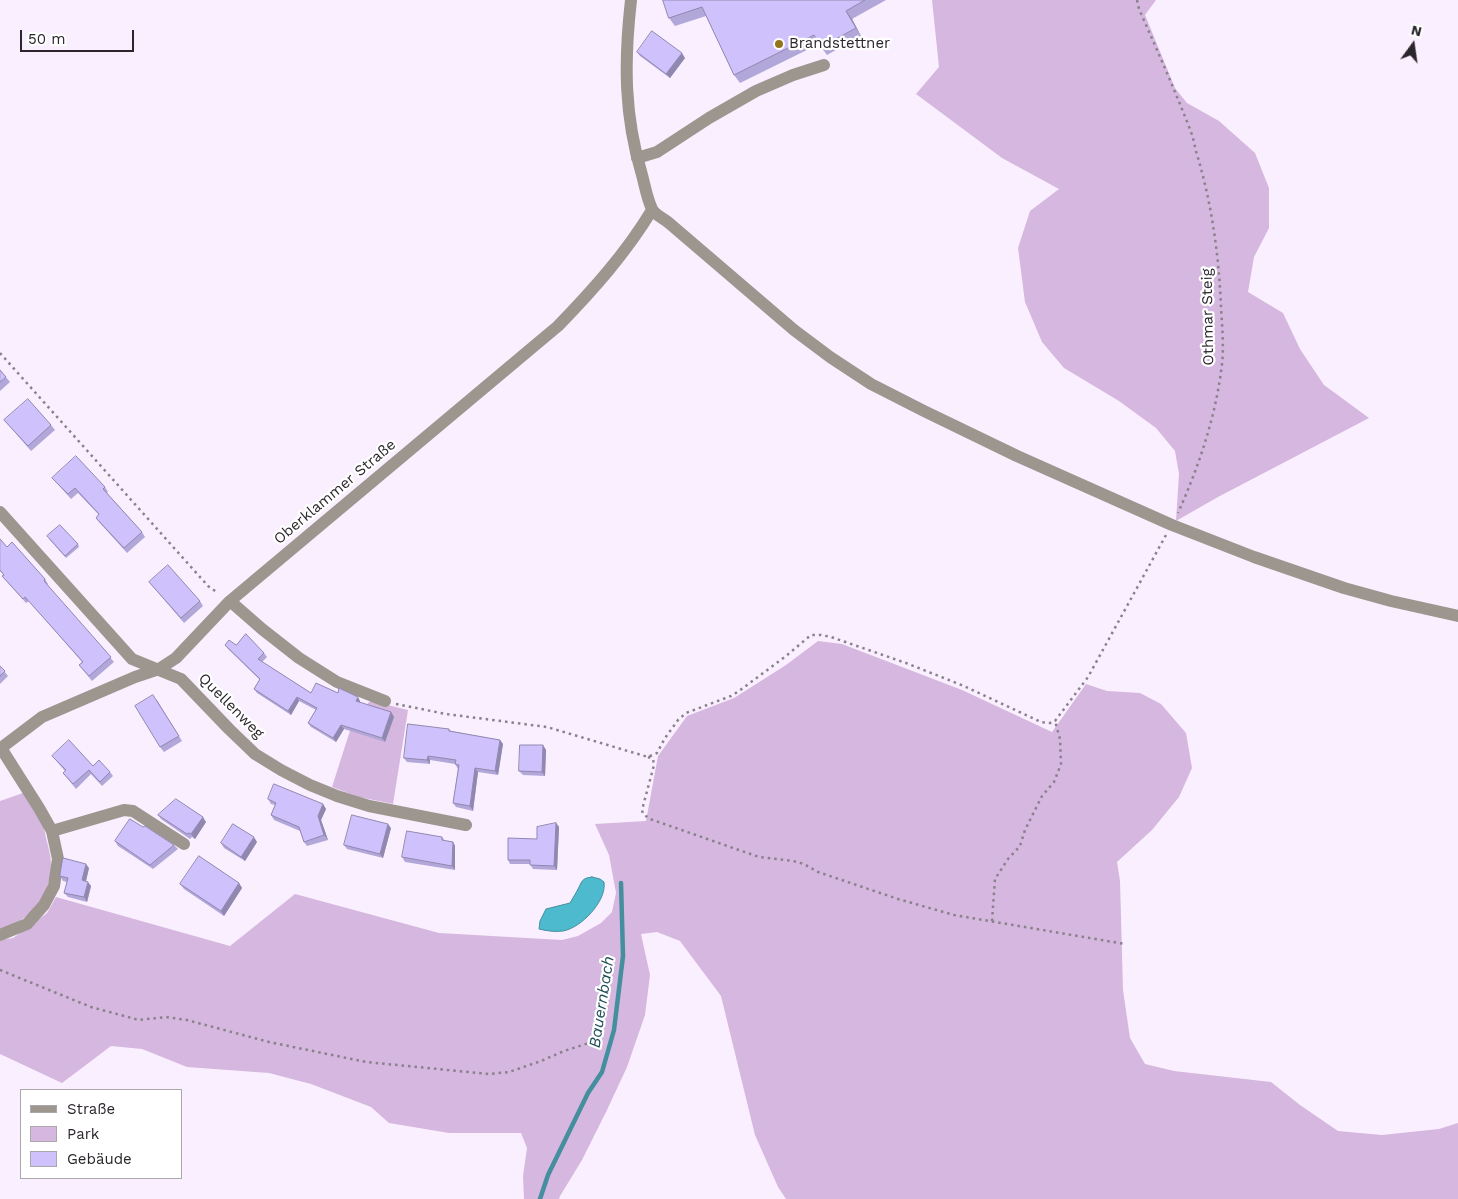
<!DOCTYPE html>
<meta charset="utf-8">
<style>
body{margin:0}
#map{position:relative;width:1458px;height:1199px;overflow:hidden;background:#faeffe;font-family:"Work Sans",sans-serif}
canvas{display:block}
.legend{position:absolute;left:20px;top:1089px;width:162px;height:90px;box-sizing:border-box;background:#fff;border:1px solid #aaa8ab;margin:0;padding:6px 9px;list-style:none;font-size:15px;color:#2b262c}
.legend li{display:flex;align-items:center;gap:10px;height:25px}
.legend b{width:25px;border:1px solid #aaa8ab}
.north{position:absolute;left:1388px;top:20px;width:50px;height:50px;-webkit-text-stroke:4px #fff;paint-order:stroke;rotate:14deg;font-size:14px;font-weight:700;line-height:20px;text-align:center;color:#2b262c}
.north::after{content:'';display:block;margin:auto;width:18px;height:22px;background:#2b262c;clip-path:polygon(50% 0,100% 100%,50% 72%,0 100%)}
.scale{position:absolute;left:20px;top:30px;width:114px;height:22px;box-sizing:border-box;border:2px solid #2b262c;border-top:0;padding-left:6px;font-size:15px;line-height:18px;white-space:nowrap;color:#2b262c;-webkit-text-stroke:4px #fff;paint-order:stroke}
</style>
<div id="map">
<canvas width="1458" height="1199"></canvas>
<ul class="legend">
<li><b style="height:6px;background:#9c968f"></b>Straße</li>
<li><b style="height:14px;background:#d5b7df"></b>Park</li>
<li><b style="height:14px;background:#cfc2fc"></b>Gebäude</li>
</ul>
<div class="north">N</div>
<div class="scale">50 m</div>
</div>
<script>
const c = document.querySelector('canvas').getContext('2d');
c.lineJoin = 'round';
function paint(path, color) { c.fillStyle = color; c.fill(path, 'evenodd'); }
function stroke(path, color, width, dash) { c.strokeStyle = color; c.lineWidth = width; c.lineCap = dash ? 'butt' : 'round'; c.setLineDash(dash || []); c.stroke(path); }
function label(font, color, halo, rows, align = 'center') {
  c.font = font + ' "Work Sans",sans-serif'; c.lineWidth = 4.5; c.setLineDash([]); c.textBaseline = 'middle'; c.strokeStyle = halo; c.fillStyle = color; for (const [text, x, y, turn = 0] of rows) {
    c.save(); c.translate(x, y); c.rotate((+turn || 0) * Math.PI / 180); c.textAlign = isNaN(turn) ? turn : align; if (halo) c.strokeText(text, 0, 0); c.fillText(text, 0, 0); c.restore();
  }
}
paint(new Path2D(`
 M932 0H1156L1145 15 1175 88 1187 103 1219 121 1255 153 1269 188V228L1254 257 1248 292 1283 313 1300 349 1324 385 1369 418 1218 497 1176 521 1179 474 1175 451 1156 428 1119 401 1064 368 1042 342 1025 302 1018 248 1030 211 1059 189 1002 158 916 94 939 67Z
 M818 641 842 644 962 690 1052 732 1086 684 1107 691 1140 693 1161 704 1186 733 1192 768 1179 797 1152 830 1117 862 1120 881 1123 990 1130 1038 1145 1064 1174 1071 1271 1082 1300 1105 1338 1131 1382 1135 1439 1129 1458 1123V1199H786L778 1187 755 1135 721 996 680 941 657 932 641 934 650 975 645 1015 627 1067 607 1110 582 1160 560 1196 559 1199H524L523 1176 527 1148 521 1133H449L389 1123 371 1107 311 1084 269 1073 187 1067 142 1049 111 1046 62 1083 0 1054V940L13 938 29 927 47 913 56 897 230 946 295 894 439 933 562 940 578 936 601 923 612 912 616 893 609 855 595 824 646 821 658 756 687 716 734 698 786 665Z
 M371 701 408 710 393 804 359 797 332 787 355 715 364 712 368 703Z
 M23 793C29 803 37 812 42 823 44 827 45 833 46 838 48 846 51 856 51 864 52 894 29 923 0 929V801Z`), '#d5b7df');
const water = new Path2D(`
 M592 877 600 879 604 882C607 901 581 928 563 931 555 932 547 931 539 929L540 921 546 909 570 903C572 899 575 895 577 891 582 882 581 878 592 877Z`);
paint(water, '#4ebace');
stroke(water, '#448e9d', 1);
stroke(new Path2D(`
 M540 1199 548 1175 588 1093 602 1072 614 1030 623 956 621 883`), '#448e9d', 4.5);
stroke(new Path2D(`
 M1137 0 1139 9C1157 50 1175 90 1191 132 1194 140 1195 149 1198 158 1212 206 1219 256 1221 307 1222 326 1224 345 1222 364 1216 416 1199 466 1178 513
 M0 353 208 586 218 593
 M396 704 446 714 547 727 648 757 657 753 665 738 678 720 686 713 731 696 739 691 786 656 811 635H821L831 637 906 663 964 686 1041 722 1050 723 1055 721 1088 677 1166 535
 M648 757 653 759 654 765 642 810 643 814 650 819 759 857 793 861 804 864 818 872 898 899 954 915 1125 944
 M992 921 995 879 1008 859 1020 846 1025 830 1042 796 1054 782 1061 764 1060 739 1055 721
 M0 970 91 1007 139 1020 166 1017 187 1020 269 1042 366 1062 489 1074 509 1072 541 1061 564 1051 595 1041`), '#89818b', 2.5, [2.5, 4]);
stroke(new Path2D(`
 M631 0C624 62 624 115 642 175 645 186 647 199 652 209 654 214 664 219 669 223L794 330 830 357 871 384 924 411 1017 456 1172 525 1254 557 1344 588 1391 601 1458 616
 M637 158 657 152 709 118 756 91 793 75 824 65
 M0 512 132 659 181 679 229 729 255 754 281 770 310 785 337 796 369 806 466 825
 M230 601 262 629 299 658 337 682 385 701
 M52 831 124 810 133 811 184 844
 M0 935 27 924 44 905 54 886 58 859 52 831 39 808 1 748 42 717 135 677 159 669 176 658 230 601 558 326C593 290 626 253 652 210`), '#9c968f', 12);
paint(new Path2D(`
 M663 0H886L852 19 861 36 827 55 819 44 740 83 734 75 706 16 675 26 669 18Z
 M637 52 685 58 670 78 640 56Z
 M0 370 10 382 0 391Z
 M4 420 51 425 55 430 31 451Z
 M52 478 105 487 108 492 107 493 142 532 145 537 127 553 99 522 96 518 99 515 78 493 71 499Z
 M0 539 7 547 45 579 48 584 47 585 114 662 92 681 79 665 82 662 29 601 26 603 2 576 4 575 0 571Z
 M49 539 78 544 79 547 66 558Z
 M149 582 200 601 203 606 184 623Z
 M225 645H236L264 653 267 657 262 662 311 693H338L360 701V703L391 712 394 717 385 742 344 729 336 742 311 727 308 723 316 710 299 701 291 715 257 693 254 689 260 680 228 649Z
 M0 666 8 676 0 684Z
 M157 700 182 741 164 752 160 747Z
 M449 729 451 731 500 740 503 744 498 775 478 772 473 811 456 807 453 803 458 769 455 764 430 760V764L407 762 404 758Z
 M543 745 546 750 545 776 523 775 519 771Z
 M52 756 93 766 110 772 113 776 102 786 91 774 76 789 63 773 65 771Z
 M268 799 323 804 326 809 321 820 328 840 307 846 304 842 300 831 274 820 271 815 275 805 271 804Z
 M158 815 206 822 195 839 192 837 190 839 161 819Z
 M556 823 559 827 557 870 533 869 530 864H510L508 860 537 839Z
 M143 827 174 845 178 849 153 869 118 846 115 841Z
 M391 828 383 858 347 849 344 845Z
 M442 837 445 841 453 842 455 846V870L405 862 402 857Z
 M257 842 245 861 224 848 221 843Z
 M89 868 86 881 91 886 87 902 68 897 64 893 67 882 63 881 60 876Z
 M239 883 242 888 224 916 184 889 180 884Z`), '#b2a7d9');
paint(new Path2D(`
 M846 11 852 19 861 36 856 28Z
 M682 53 685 58 670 78 666 74Z
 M297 697 299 701 291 715 288 711Z
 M358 697 360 701 359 705 356 701Z
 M391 712 394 717 385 742 382 738Z
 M341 725 344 729 336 742 333 738Z
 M500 740 503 744 498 775 495 771Z
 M543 745 546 750 545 776 542 772Z
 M428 756 430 760V764L427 760Z
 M475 768 478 772 473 811 470 806Z
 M323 804 326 809 321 820 328 840 324 835 318 816Z
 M203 817 206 822 195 839 191 834Z
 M556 823 559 827 557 870 554 866Z
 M388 824 391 828 383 858 380 854Z
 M254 837 257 842 245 861 241 857Z
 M453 842 455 846V870L452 866Z
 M86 864 89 868 85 885 82 880Z
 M88 882 91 886 87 902 84 897Z
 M239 883 242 888 224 916 221 911Z`), '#9188b0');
const building = new Path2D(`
 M663 0H865L846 11 856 28 821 47 814 35 734 75 702 7 669 18Z
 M652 31 682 53 666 74 637 52Z
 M0 370 6 377 0 382Z
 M28 399 51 425 28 446 4 420Z
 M76 456 105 487 103 489 142 532 124 548 96 518 99 514 75 488 68 494 52 478Z
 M60 525 78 544 65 556 47 536Z
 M0 539 7 547 12 542 45 579 44 581 111 657 89 676 79 665 83 662 25 597 23 599 2 576 4 575 0 570Z
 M168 565 200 601 181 618 149 582Z
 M246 634 264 653 258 659 311 693 316 683 338 693 339 688 358 697 356 701 391 712 382 738 341 725 333 738 308 723 317 708 297 697 288 711 254 689 260 679 225 645 229 640 236 645Z
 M0 666 5 671 0 676Z
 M153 695 179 736 160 747 135 706Z
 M408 724 449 729V731L500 740 495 771 475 768 470 806 453 803 459 765 455 764 456 760 428 756 427 760 404 758Z
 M69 740 93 766 99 760 110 772 100 782 89 770 73 784 63 773 66 770 52 756Z
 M520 745H543L542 772 519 771Z
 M274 784 323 804 318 816 324 835 304 842 299 827 271 815 276 803 268 799Z
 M176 799 203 817 191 834 189 833 187 834 158 815Z
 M352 815 388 824 380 854 344 845Z
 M130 819 143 827 145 826 174 845 150 865 115 841Z
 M556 823 554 866 530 865V860H508V838L537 839V827Z
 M233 824 254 837 241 857 221 843Z
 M407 831 442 837V840L453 842 452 866 402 857Z
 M199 856 239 883 221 911 180 884Z
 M63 858 86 864 82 880 88 882 84 897 64 893 68 878 60 876Z`);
paint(building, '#cfc2fc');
stroke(building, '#9188b0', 1);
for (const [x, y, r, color] of [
 [779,44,5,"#92751b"]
]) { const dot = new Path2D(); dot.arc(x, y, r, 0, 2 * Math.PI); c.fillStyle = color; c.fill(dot); stroke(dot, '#fff', 2); }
label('15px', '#2b262c', '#fff', [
 ["Brandstettner",789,44]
], 'left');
label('15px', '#2b262c', '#fff', [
 ["Othmar Steig",1208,317,-91],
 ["Oberklammer Straße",335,492,-40],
 ["Quellenweg",231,706,45]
]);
label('italic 16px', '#1f4e57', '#fff', [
 ["Bauernbach",602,1002,-81]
]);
</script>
